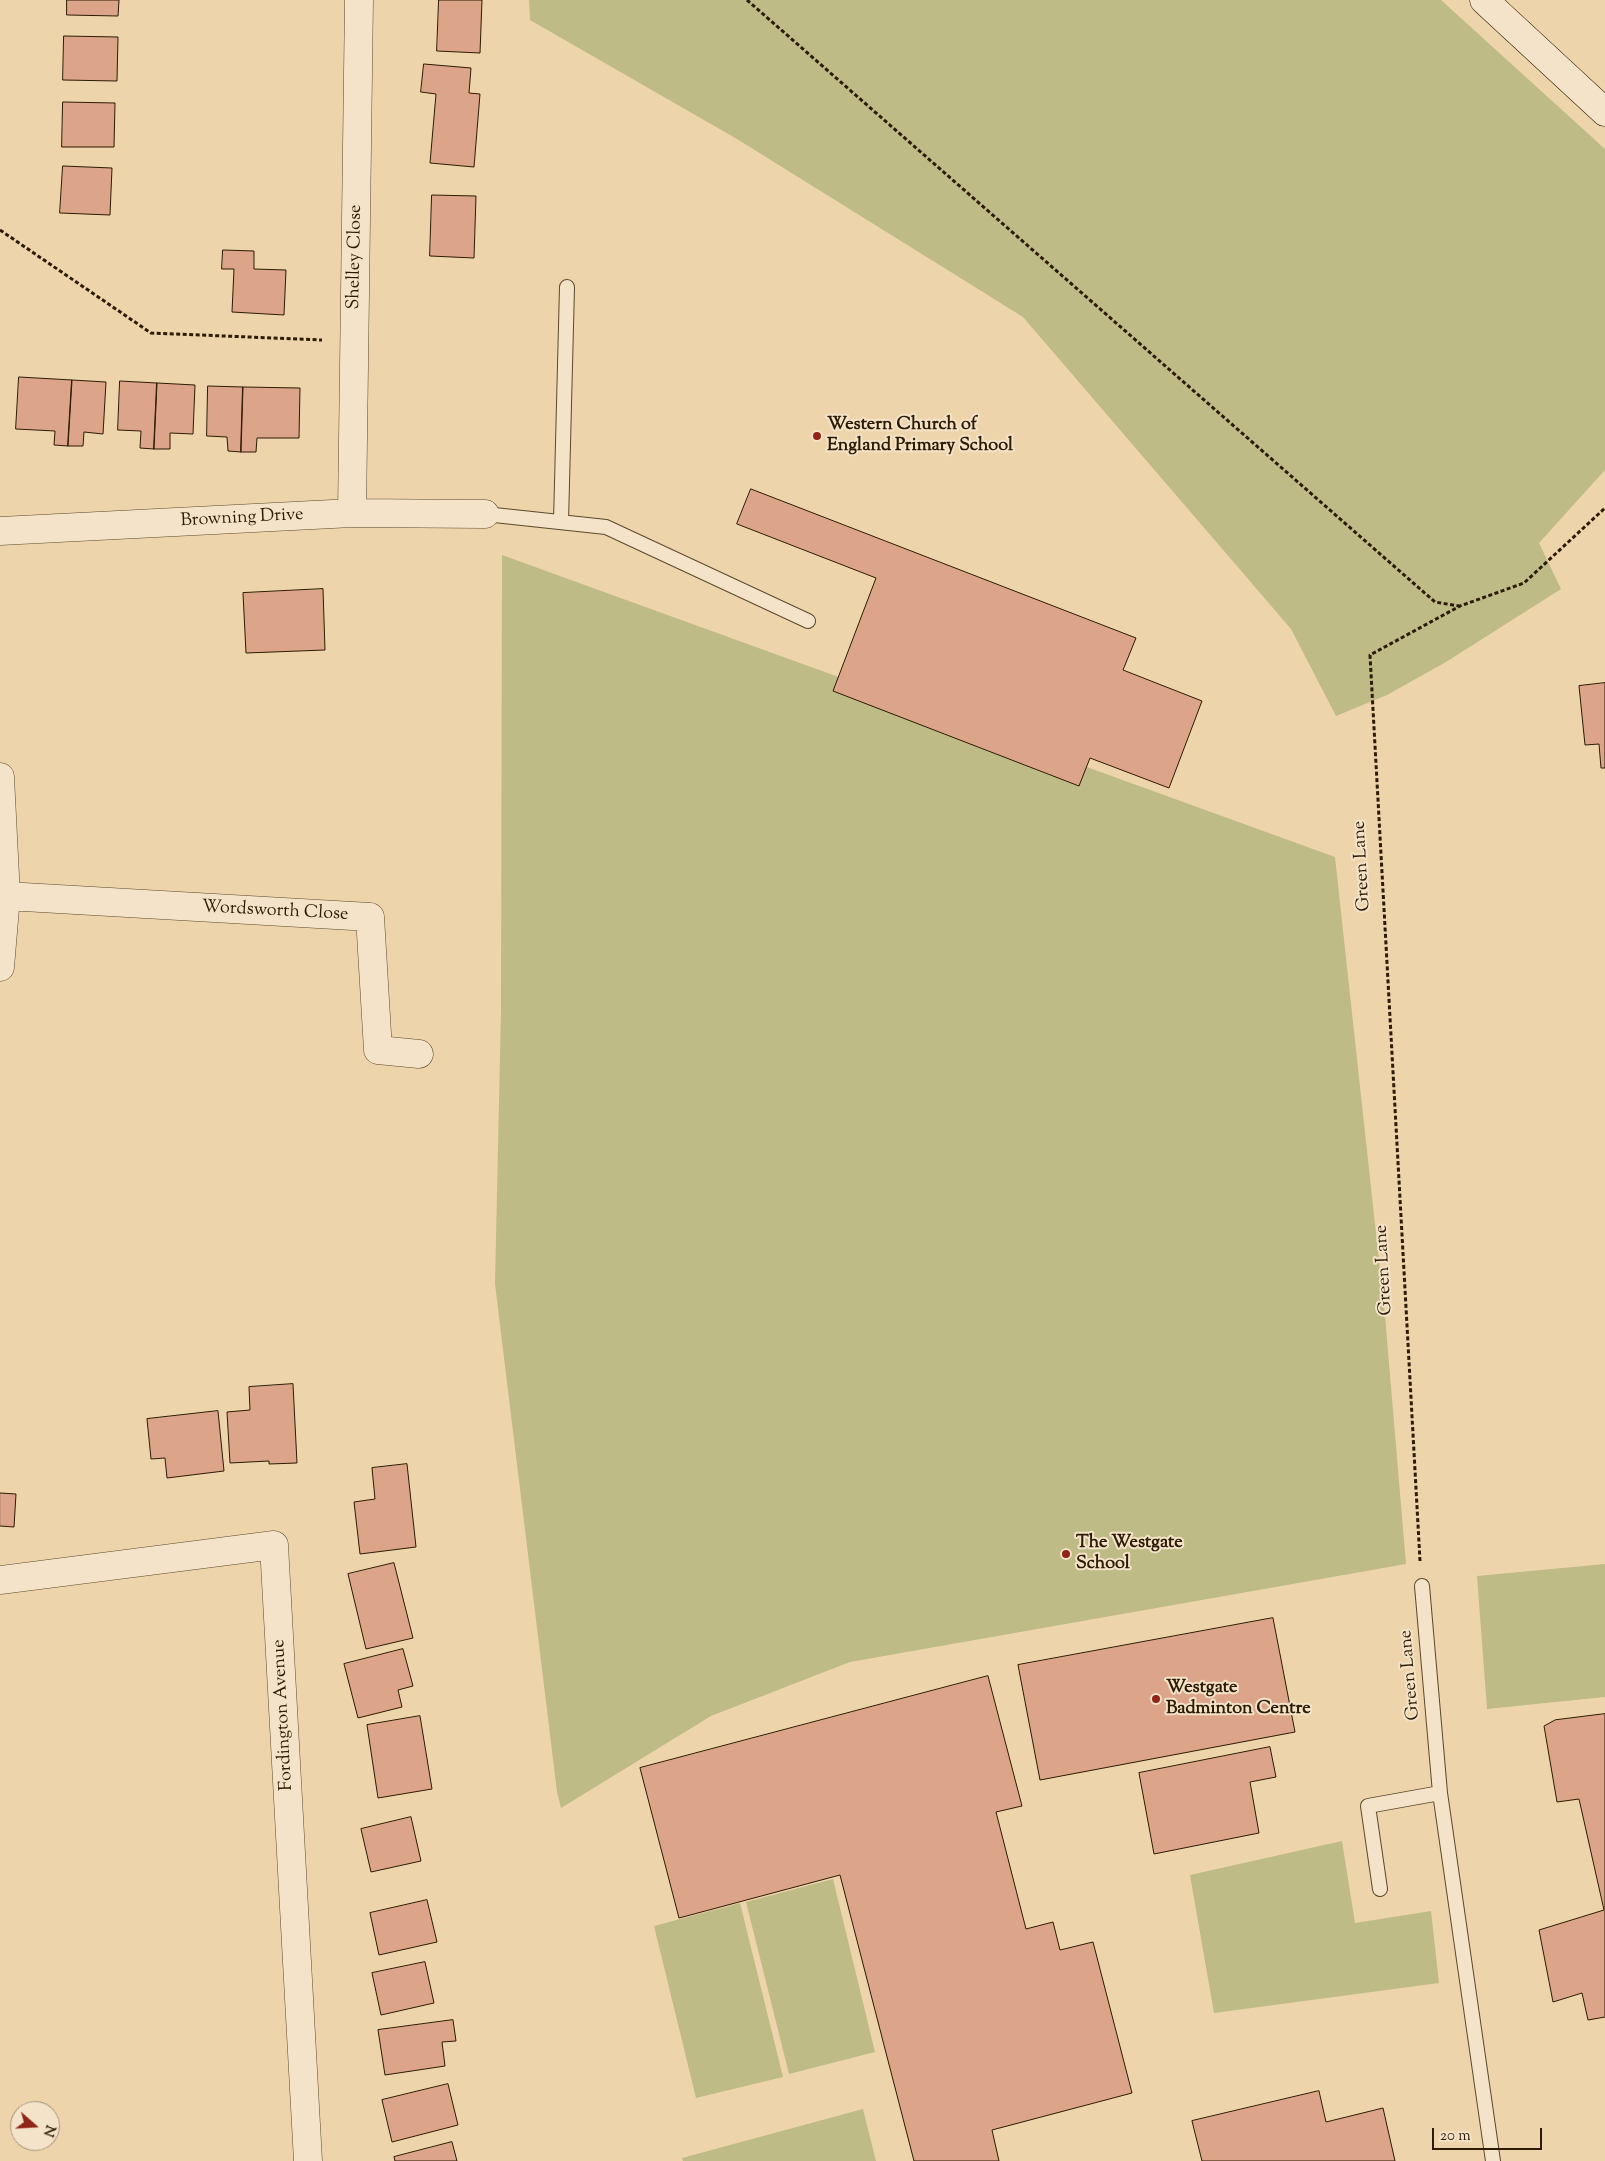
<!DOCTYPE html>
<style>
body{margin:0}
#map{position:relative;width:1605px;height:2161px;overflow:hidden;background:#eed4ab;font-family:"Sorts Mill Goudy",serif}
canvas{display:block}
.north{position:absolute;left:10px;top:2101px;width:50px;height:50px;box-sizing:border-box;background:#f4e3c8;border:1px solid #a49379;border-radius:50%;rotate:109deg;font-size:14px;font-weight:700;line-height:20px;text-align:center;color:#2c1b02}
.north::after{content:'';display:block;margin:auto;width:18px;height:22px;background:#8f2418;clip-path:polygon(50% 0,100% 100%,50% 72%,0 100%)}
.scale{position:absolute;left:1432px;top:2128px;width:110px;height:22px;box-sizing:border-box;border:2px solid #2c1b02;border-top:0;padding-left:6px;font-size:15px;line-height:18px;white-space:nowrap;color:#2c1b02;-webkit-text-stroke:4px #f4e3c8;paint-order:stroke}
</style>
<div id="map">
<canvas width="1605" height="2161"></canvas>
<div class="north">N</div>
<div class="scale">20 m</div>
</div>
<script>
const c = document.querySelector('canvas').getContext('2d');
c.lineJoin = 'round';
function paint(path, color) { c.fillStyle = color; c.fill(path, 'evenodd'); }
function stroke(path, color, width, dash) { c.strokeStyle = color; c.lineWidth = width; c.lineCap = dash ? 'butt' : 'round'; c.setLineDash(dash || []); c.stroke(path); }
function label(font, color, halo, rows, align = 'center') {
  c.font = font + ' "Sorts Mill Goudy",serif'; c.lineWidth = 4; c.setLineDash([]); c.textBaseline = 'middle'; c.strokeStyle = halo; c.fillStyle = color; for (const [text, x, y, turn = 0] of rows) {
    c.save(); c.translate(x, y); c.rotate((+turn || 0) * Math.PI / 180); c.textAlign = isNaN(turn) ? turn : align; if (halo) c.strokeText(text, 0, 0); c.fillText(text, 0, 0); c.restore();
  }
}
paint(new Path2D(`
 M529 0H1441L1605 149V470L1539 543 1561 589 1446 662 1387 695 1336 716 1291 629 1023 317 737 139 530 20Z
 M502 555 1335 857 1385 1316 1406 1564 850 1662 711 1716 561 1808 557 1792 495 1284 501 1010Z
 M1605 1564V1697L1487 1709 1477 1576Z
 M1342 1841 1355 1923 1431 1911 1439 1983 1214 2013 1190 1875Z
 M833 1879 875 2052 789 2074 746 1902Z
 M740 1903 783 2077 696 2098 654 1926Z
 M863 2109 876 2161H683L682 2158Z`), '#bebb86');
const building = new Path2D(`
 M67 0H119L118 16 67 15Z
 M439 0H482L480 53 437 51Z
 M64 36 118 37 117 81 63 80Z
 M424 64 471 68 469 93 480 94 474 167 430 163 436 94 421 92Z
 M63 102 115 103 114 147H62Z
 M63 166 112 168 110 215 60 213Z
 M432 195 476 196 474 258 430 256Z
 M223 250 254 251V269L286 270 284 315 232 312 234 269H222Z
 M19 377 72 380 68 446 54 445 55 431 16 429Z
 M72 380 106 382 103 434 84 432 83 446H68Z
 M120 381 157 383 154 449 140 448 141 431 118 430Z
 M157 383 195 385 193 434 170 433V449H154Z
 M208 386 243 387 241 452 228 451 227 437 207 436Z
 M243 387 300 388 299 438H257L256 452H241Z
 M751 489 1136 638 1123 670 1202 701 1169 788 1090 758 1079 786 833 691 876 578 737 524Z
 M323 589 325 650 246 653 243 593Z
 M1605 683V768H1601L1599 744 1585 745 1579 686Z
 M293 1384 297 1463 269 1464V1461L230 1463 227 1412 250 1410 249 1387Z
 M218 1411 224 1471 167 1478 165 1458 151 1459 147 1419Z
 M407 1464 416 1547 360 1554 354 1502 375 1499 372 1468Z
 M0 1493 16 1494 14 1527 0 1526Z
 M394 1563 413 1638 366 1649 348 1574Z
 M1273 1618 1295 1732 1040 1780 1018 1665Z
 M403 1649 413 1686 398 1690 402 1707 358 1718 344 1664Z
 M988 1676 1022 1806 996 1812 1026 1929 1053 1922 1060 1950 1093 1942 1132 2093 992 2130 999 2161H914L840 1875 679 1918 640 1768Z
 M1605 1714V2017L1588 2020 1582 1993 1553 2002 1539 1930 1604 1910 1579 1799 1557 1802 1544 1726 1555 1720Z
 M420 1716 432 1789 378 1798 367 1725Z
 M1270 1747 1276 1777 1250 1782 1259 1833 1154 1854 1139 1773Z
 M411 1817 421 1861 371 1872 361 1829Z
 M427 1900 437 1942 379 1955 370 1913Z
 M425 1962 434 2003 381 2015 372 1973Z
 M453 2020 456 2041 442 2042 445 2066 385 2075 378 2030Z
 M448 2084 458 2125 392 2142 382 2100Z
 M1319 2091 1326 2122 1383 2108 1395 2161H1202L1192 2121Z
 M452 2142 457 2161H395L394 2157Z`);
paint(building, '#dca489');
stroke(building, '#2c1b02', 1);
const service = new Path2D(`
 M485 514 606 527 808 621
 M561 522 567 287
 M1422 1586 1440 1793 1493 2161
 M1380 1889 1368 1806 1440 1793`);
const minor = new Path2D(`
 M352 513 359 0
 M0 531 352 513 485 514
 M0 777 6 896 0 967
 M6 896 370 917 378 1050 419 1054
 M0 1580 274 1545 308 2161`);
const secondary = new Path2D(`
 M1484 0 1605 112`);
stroke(service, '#5c492c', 16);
stroke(minor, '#5c492c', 29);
stroke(secondary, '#2c1b02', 29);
stroke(new Path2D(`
 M747 0 1435 602 1459 606
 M0 230 151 333 322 340
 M1420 1561 1370 655 1460 606 1524 583 1605 508`), '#2c1b02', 3, [4, 2.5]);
stroke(service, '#f4e3c8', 14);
stroke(minor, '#f4e3c8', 28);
stroke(secondary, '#f4e3c8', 28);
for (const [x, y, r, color] of [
 [817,436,5,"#8f2418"],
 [1066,1554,5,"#8f2418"],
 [1156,1699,5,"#8f2418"]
]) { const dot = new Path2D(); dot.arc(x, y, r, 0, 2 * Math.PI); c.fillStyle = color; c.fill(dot); stroke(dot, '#f4e3c8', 2); }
label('18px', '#2c1b02', '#f4e3c8', [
 ["Shelley Close",356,257,-89],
 ["Browning Drive",242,519,-3],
 ["Green Lane",1363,866,-93],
 ["Wordsworth Close",275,912,3],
 ["Green Lane",1385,1270,-93],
 ["Green Lane",1411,1675,-95],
 ["Fordington Avenue",284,1715,-93]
]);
label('bold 18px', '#2c1b02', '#f4e3c8', [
 ["Western Church of",827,426],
 ["England Primary School",827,447],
 ["The Westgate",1076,1544],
 ["School",1076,1565],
 ["Westgate",1166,1689],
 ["Badminton Centre",1166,1710]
], 'left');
</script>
